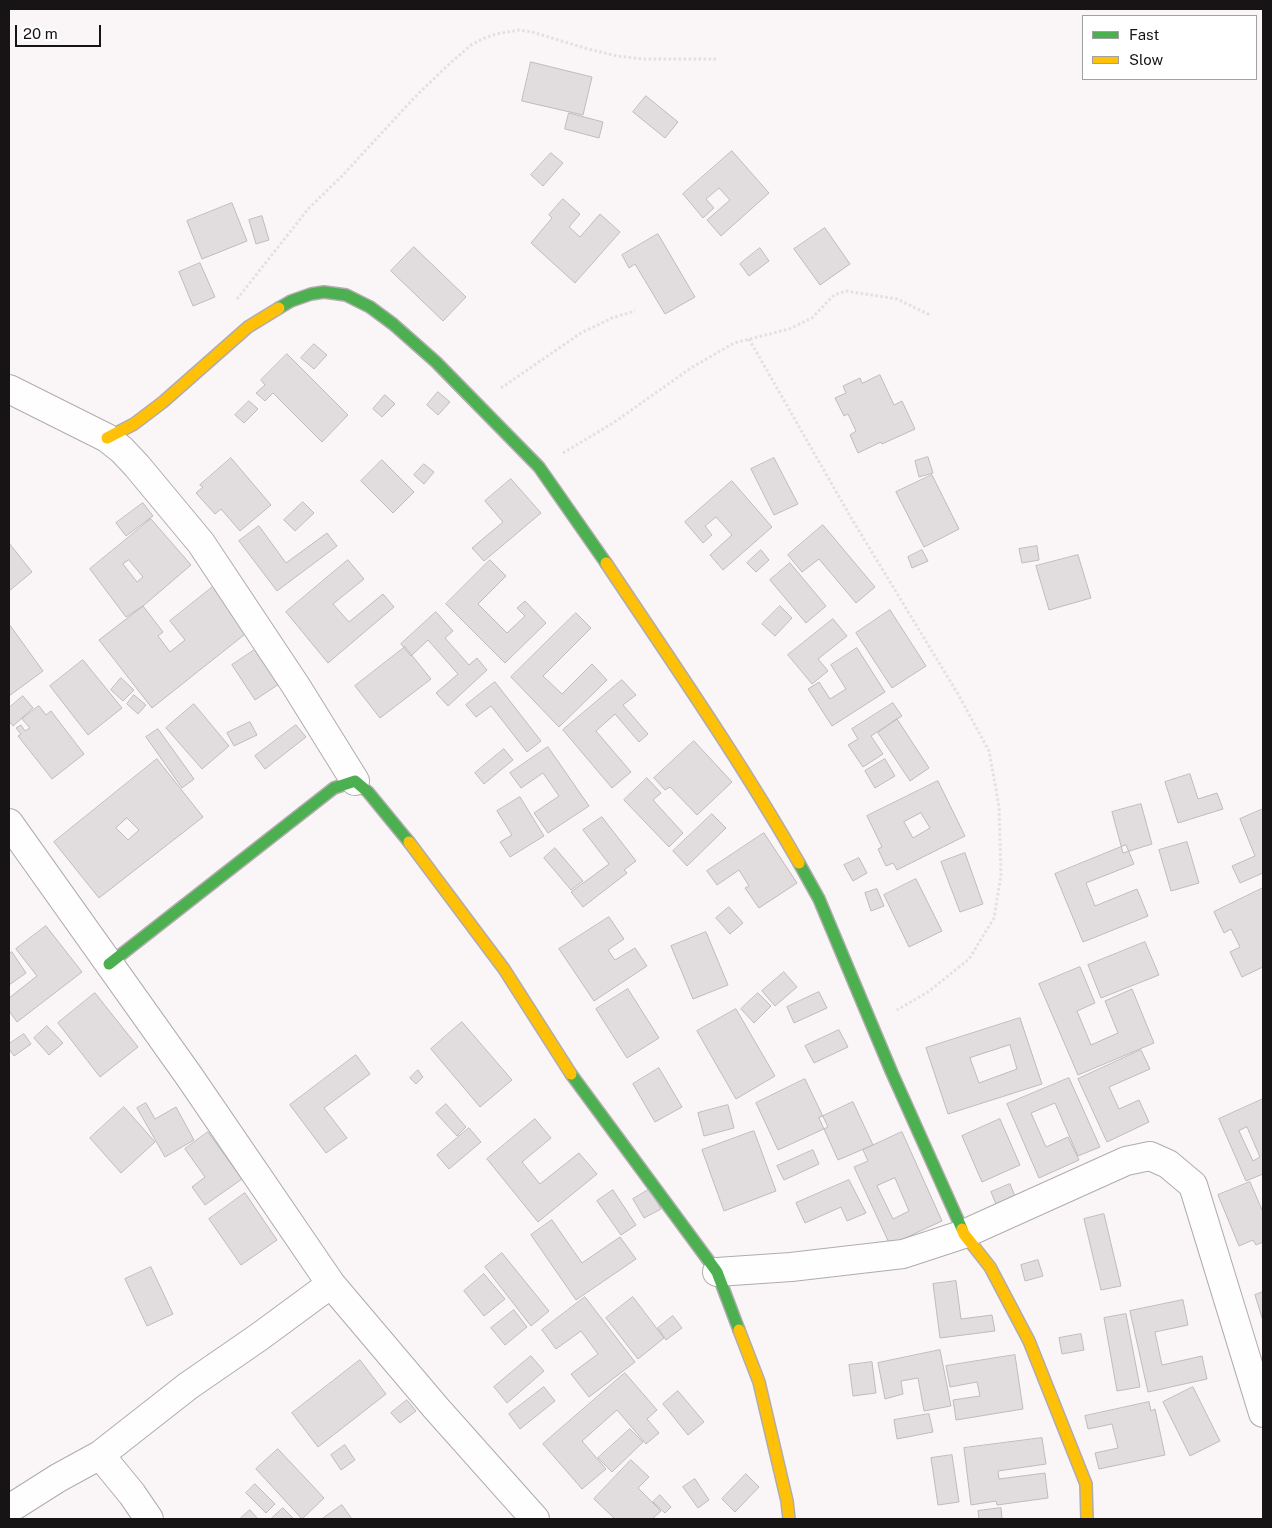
<!DOCTYPE html>
<style>
body{margin:0}
#map{position:relative;width:1272px;height:1528px;overflow:hidden;background:#faf5f7;font-family:"Public Sans",sans-serif}
canvas{display:block}
.frame{position:absolute;inset:0;border:10px solid #161415;pointer-events:none}
.legend{position:absolute;left:1082px;top:15px;width:175px;height:65px;box-sizing:border-box;background:#fff;border:1px solid #a2a1a1;margin:0;padding:6px 9px;list-style:none;font-size:15px;color:#161415}
.legend li{display:flex;align-items:center;gap:10px;height:25px}
.legend b{width:25px;border:1px solid #a2a1a1}
.scale{position:absolute;left:15px;top:25px;width:86px;height:22px;box-sizing:border-box;border:2px solid #161415;border-top:0;padding-left:6px;font-size:15px;line-height:18px;white-space:nowrap;color:#161415;-webkit-text-stroke:4px #fff;paint-order:stroke}
</style>
<div id="map">
<canvas width="1272" height="1528"></canvas>
<div class="frame"></div>
<ul class="legend">
<li><b style="height:6px;background:#4caf50"></b>Fast</li>
<li><b style="height:6px;background:#ffc107"></b>Slow</li>
</ul>
<div class="scale">20 m</div>
</div>
<script>
const c = document.querySelector('canvas').getContext('2d');
c.lineJoin = 'round';
function paint(path, color) { c.fillStyle = color; c.fill(path, 'evenodd'); }
function stroke(path, color, width, dash) { c.strokeStyle = color; c.lineWidth = width; c.lineCap = dash ? 'butt' : 'round'; c.setLineDash(dash || []); c.stroke(path); }
const building = new Path2D(`
 M531 62 592 77 583 115 522 101Z
 M646 96 678 122 665 138 633 112Z
 M569 113 603 122 599 138 565 129Z
 M732 151 769 193 721 236 707 220 730 200 719 188 706 199 714 208 703 218 683 194Z
 M551 153 563 163 543 186 531 175Z
 M563 199 580 214 569 227 580 237 600 214 620 232 575 283 531 243 552 218 549 215Z
 M232 203 247 241 202 259 187 221Z
 M262 216 269 240 256 244 249 220Z
 M825 228 850 264 820 285 794 249Z
 M658 234 695 297 665 314 635 264 629 268 622 255Z
 M414 247 466 297 443 321 391 271Z
 M760 248 769 261 749 276 740 264Z
 M200 263 215 297 193 306 179 272Z
 M314 344 327 355 314 369 301 358Z
 M287 354 348 415 322 442 273 393 265 401 256 393 265 385 261 380Z
 M880 375 894 405 902 401 915 429 882 444 881 442 858 453 850 435 856 431 848 414 844 416 835 398 846 393 843 386 860 378 862 383Z
 M438 392 450 402 438 415 427 405Z
 M385 395 395 404 382 417 373 409Z
 M249 401 258 409 244 423 235 415Z
 M928 457 933 473 919 477 915 461Z
 M231 458 271 505 240 531 221 509 215 514 196 493 203 487 200 485Z
 M774 458 798 504 774 515 751 469Z
 M382 460 414 492 393 513 361 481Z
 M424 464 434 472 424 484 414 475Z
 M932 475 959 529 924 547 896 492Z
 M511 479 541 513 484 561 472 548 503 522 485 501Z
 M732 481 772 527 723 570 710 555 732 535 716 517 705 526 712 535 703 543 685 522Z
 M303 502 314 513 295 531 284 520Z
 M143 503 153 516 126 536 116 523Z
 M151 519 191 565 143 606 126 617 90 569ZM129 560 143 577 137 582 123 564Z
 M823 525 875 587 856 603 819 559 802 572 788 555Z
 M259 526 286 563 327 533 337 546 277 591 239 541Z
 M9 543 32 572 9 591Z
 M1037 546 1039 560 1022 563 1019 549Z
 M761 550 769 560 756 572 747 563Z
 M922 550 928 561 912 568 908 557Z
 M1078 555 1091 598 1049 610 1036 566Z
 M348 560 364 579 333 604 349 622 383 594 394 607 328 663 286 612Z
 M490 560 506 576 478 604 507 633 525 616 517 608 525 601 546 623 505 663 446 604Z
 M790 563 826 606 806 623 770 580Z
 M214 586 249 631 152 708 99 640 143 606 163 632 158 636 170 652 185 640 170 621Z
 M780 606 792 618 775 636 762 624Z
 M890 610 926 666 892 688 856 633Z
 M436 612 453 631 445 638 469 665 477 658 487 670 448 706 436 693 458 674 428 640 411 656 401 644Z
 M576 613 591 628 543 676 562 694 592 664 607 680 559 727 511 677Z
 M833 619 847 636 818 659 828 671 812 684 788 655Z
 M9 624 43 671 9 696Z
 M405 647 431 679 380 718 355 686Z
 M857 648 885 692 832 726 808 689 819 682 830 699 846 689 831 665Z
 M256 649 279 684 255 700 232 665Z
 M83 660 122 708 88 735 50 686Z
 M121 678 134 690 123 701 111 690Z
 M622 680 636 695 623 705 648 734 639 742 615 714 596 731 631 772 612 788 563 730Z
 M495 682 541 741 527 752 491 706 476 717 466 705Z
 M134 695 146 705 138 714 127 704Z
 M23 696 33 708 13 726 9 721V708Z
 M893 703 902 716 871 736 883 754 863 767 848 745 858 739 852 729Z
 M194 704 229 746 202 769 166 728Z
 M39 706 46 715 51 711 84 754 52 779 18 736 21 734 16 728 21 725 25 731 30 728 22 719Z
 M897 719 929 768 910 781 878 733Z
 M250 722 257 735 234 746 227 733Z
 M296 725 306 737 265 769 255 756Z
 M158 729 194 779 182 788 146 737Z
 M694 741 732 782 697 815 670 787 665 790 654 778Z
 M548 747 589 806 548 833 534 813 559 796 543 773 521 788 510 773Z
 M504 749 513 760 484 784 475 773Z
 M157 759 203 817 99 898 54 842ZM127 818 139 830 128 840 116 828Z
 M885 759 895 776 875 788 865 771Z
 M1190 774 1198 799 1217 793 1223 809 1178 823 1165 782Z
 M647 778 661 793 653 800 683 833 669 847 624 800Z
 M938 781 965 836 897 870 893 863 886 866 878 849 882 847 867 816ZM921 813 930 828 913 838 904 822Z
 M520 797 544 836 510 857 500 842 512 835 497 811Z
 M1141 804 1152 844 1123 853 1112 812Z
 M1263 809V873L1240 883 1232 866 1255 856 1240 819Z
 M712 814 726 828 687 866 673 851Z
 M602 817 636 861 624 870 627 873 583 907 571 892 609 864 583 830Z
 M764 833 797 883 759 908 745 888 749 886 739 870 717 885 707 871Z
 M1187 842 1199 883 1171 891 1159 850Z
 M1126 845 1134 864 1086 883 1095 906 1137 889 1148 916 1083 942 1055 874Z
 M555 848 583 881 571 890 544 858Z
 M965 853 983 904 960 912 941 862Z
 M859 858 867 873 853 881 844 865Z
 M916 879 942 931 909 947 884 895Z
 M1263 888V967L1242 977 1230 952 1240 947 1231 929 1224 933 1214 912Z
 M877 889 884 906 871 911 865 893Z
 M729 907 743 923 730 934 716 918Z
 M609 917 624 939 608 950 615 960 635 948 647 966 594 1001 559 949Z
 M46 926 82 972 17 1022 9 1011V998L37 976 16 949Z
 M706 932 728 985 693 999 671 946Z
 M1145 942 1159 975 1101 998 1088 965Z
 M12 952 26 973 9 985V954Z
 M1080 967 1095 1003 1077 1011 1091 1045 1118 1033 1105 1001 1132 989 1154 1043 1078 1075 1039 984Z
 M784 972 797 987 775 1006 762 991Z
 M628 989 659 1038 627 1058 596 1009Z
 M819 992 827 1008 794 1023 787 1007Z
 M95 993 138 1047 100 1077 58 1023Z
 M758 993 771 1006 754 1023 741 1009Z
 M736 1009 775 1076 736 1099 697 1031Z
 M1020 1018 1042 1084 948 1114 926 1048ZM1010 1045 1017 1069 979 1083 970 1058Z
 M462 1022 512 1080 480 1107 431 1049Z
 M47 1026 63 1043 49 1055 34 1038Z
 M839 1030 848 1047 814 1063 805 1046Z
 M24 1034 31 1044 14 1056 9 1049V1044Z
 M1141 1050 1150 1069 1109 1087 1119 1109 1139 1100 1149 1122 1107 1142 1078 1079Z
 M356 1055 370 1074 324 1108 347 1138 326 1153 290 1105Z
 M659 1068 682 1107 655 1122 633 1084Z
 M418 1070 423 1077 416 1084 410 1078Z
 M1069 1078 1100 1147 1078 1156 1055 1103 1031 1113 1046 1147 1068 1137 1079 1160 1039 1178 1007 1104Z
 M805 1079 828 1127 778 1150 756 1103Z
 M1263 1099V1174L1246 1181 1219 1119ZM1247 1127 1260 1157 1253 1161 1239 1131Z
 M853 1102 873 1145 838 1160 819 1118Z
 M146 1103 155 1119 176 1107 194 1140 165 1157 137 1108Z
 M446 1104 466 1127 457 1136 436 1113Z
 M728 1105 734 1128 704 1136 698 1113Z
 M124 1107 155 1142 121 1173 90 1138Z
 M535 1119 551 1138 522 1162 540 1184 579 1153 597 1174 538 1222 487 1159Z
 M1000 1119 1020 1165 982 1182 962 1136Z
 M469 1128 481 1142 449 1169 437 1155Z
 M754 1131 776 1191 724 1211 702 1150Z
 M208 1132 242 1179 205 1205 192 1187 205 1177 185 1149Z
 M902 1132 942 1221 890 1245 854 1167 868 1161 863 1150ZM895 1178 909 1211 893 1219 877 1186Z
 M813 1150 819 1164 784 1180 777 1166Z
 M849 1180 866 1213 847 1221 841 1207 805 1223 796 1203Z
 M1250 1182 1263 1212V1242L1256 1245 1253 1240 1239 1246 1218 1195Z
 M1010 1184 1017 1201 998 1209 991 1192Z
 M650 1189 661 1209 644 1218 633 1199Z
 M613 1190 636 1225 621 1235 597 1201Z
 M245 1193 277 1240 241 1265 209 1219Z
 M1104 1214 1121 1286 1101 1290 1084 1219Z
 M552 1220 582 1263 620 1237 636 1259 576 1300 531 1235Z
 M502 1253 549 1311 531 1326 485 1267Z
 M1038 1260 1043 1276 1025 1281 1021 1265Z
 M151 1267 173 1314 147 1326 125 1279Z
 M484 1274 505 1299 484 1316 464 1291Z
 M956 1281 961 1319 992 1315 995 1331 940 1338 933 1284Z
 M1263 1292V1321L1255 1295Z
 M585 1297 635 1362 589 1397 571 1374 598 1354 581 1331 556 1349 542 1330Z
 M633 1297 664 1338 638 1359 606 1318Z
 M1183 1300 1188 1325 1155 1332 1162 1365 1202 1356 1207 1379 1148 1392 1130 1311Z
 M514 1310 527 1327 505 1345 491 1328Z
 M1126 1314 1140 1387 1117 1391 1104 1318Z
 M673 1316 682 1328 666 1340 658 1328Z
 M1081 1334 1084 1350 1062 1354 1059 1338Z
 M940 1350 951 1406 924 1411 918 1378 901 1381 903 1394 885 1399 878 1363Z
 M1015 1355 1023 1409 956 1420 953 1400 980 1396 977 1382 950 1387 946 1366Z
 M531 1356 544 1371 507 1403 494 1387Z
 M360 1360 386 1394 318 1447 292 1413Z
 M872 1362 876 1393 853 1396 849 1365Z
 M625 1373 657 1410 647 1419 659 1433 646 1444 617 1410 582 1441 606 1469 582 1489 543 1444Z
 M544 1387 555 1401 520 1429 509 1414Z
 M1193 1387 1220 1441 1190 1456 1163 1402Z
 M678 1391 704 1422 688 1435 663 1404Z
 M407 1400 416 1411 400 1423 391 1413Z
 M1149 1402 1151 1411 1155 1409 1165 1455 1099 1469 1095 1453 1118 1448 1112 1424 1088 1429 1085 1416Z
 M929 1414 933 1432 897 1439 894 1420Z
 M630 1429 643 1442 612 1472 598 1458Z
 M1042 1438 1046 1464 998 1471 999 1479 1045 1473 1048 1498 997 1505 996 1501 971 1505 964 1448Z
 M345 1445 355 1460 341 1470 331 1455Z
 M278 1449 324 1498 302 1519 256 1469Z
 M952 1455 959 1502 938 1505 931 1458Z
 M631 1460 649 1477 638 1488 661 1511 652 1519H615L594 1499Z
 M746 1474 759 1487 735 1512 722 1499Z
 M695 1479 709 1500 698 1508 683 1487Z
 M255 1484 275 1504 266 1513 246 1493Z
 M660 1495 671 1507 665 1513 653 1502Z
 M342 1505 352 1519H322Z
 M283 1508 294 1519H271Z
 M1001 1508 1002 1519H979L978 1511Z
 M250 1510 258 1519H242L241 1518Z`);
paint(building, '#e1ddde');
stroke(building, '#bfbbbd', 1);
const street = new Path2D(`
 M9 389 107 438 122 450 137 466 201 543 296 686 355 781
 M9 823 189 1076 331 1284 436 1408 535 1519
 M717 1272 791 1267 903 1254 964 1234 1126 1161 1150 1156 1168 1164 1193 1185 1263 1413
 M100 1455 132 1494 149 1519
 M9 1509 58 1478 100 1455 188 1386 259 1337 331 1284`);
const fast = new Path2D(`
 M279 308 291 301 311 294 324 292 346 295 370 307 393 324 436 362 539 467 606 563
 M799 863 819 899 892 1073 962 1229
 M109 964 334 788 355 781 368 792 409 842
 M571 1074 717 1272 739 1330`);
const slow = new Path2D(`
 M107 438 134 424 163 402 248 327 279 308
 M606 563C672 662 740 760 799 863
 M409 842 504 969 571 1074
 M962 1229 964 1234 990 1267 1029 1341 1086 1484 1087 1519
 M739 1330 759 1382 787 1501 789 1519`);
stroke(street, '#b0acae', 30);
stroke(fast, '#b0acae', 14);
stroke(slow, '#b0acae', 14);
stroke(new Path2D(`
 M237 299 309 208 342 176 413 99 446 67 471 45 482 39 496 34 519 30 532 32 588 49 617 56 643 59H716
 M749 339 850 516 958 694 989 751 999 806 1001 875 994 918 969 959 928 992 897 1010
 M501 388 581 333 612 318 635 311
 M563 453 613 423 691 368 734 343 789 329 812 318 834 295 846 291 897 299 930 315`), '#e2e1e2', 3, [2.5, 2.5]);
stroke(street, '#fefefe', 28);
stroke(fast, '#4caf50', 11);
stroke(slow, '#ffc107', 11);
</script>
